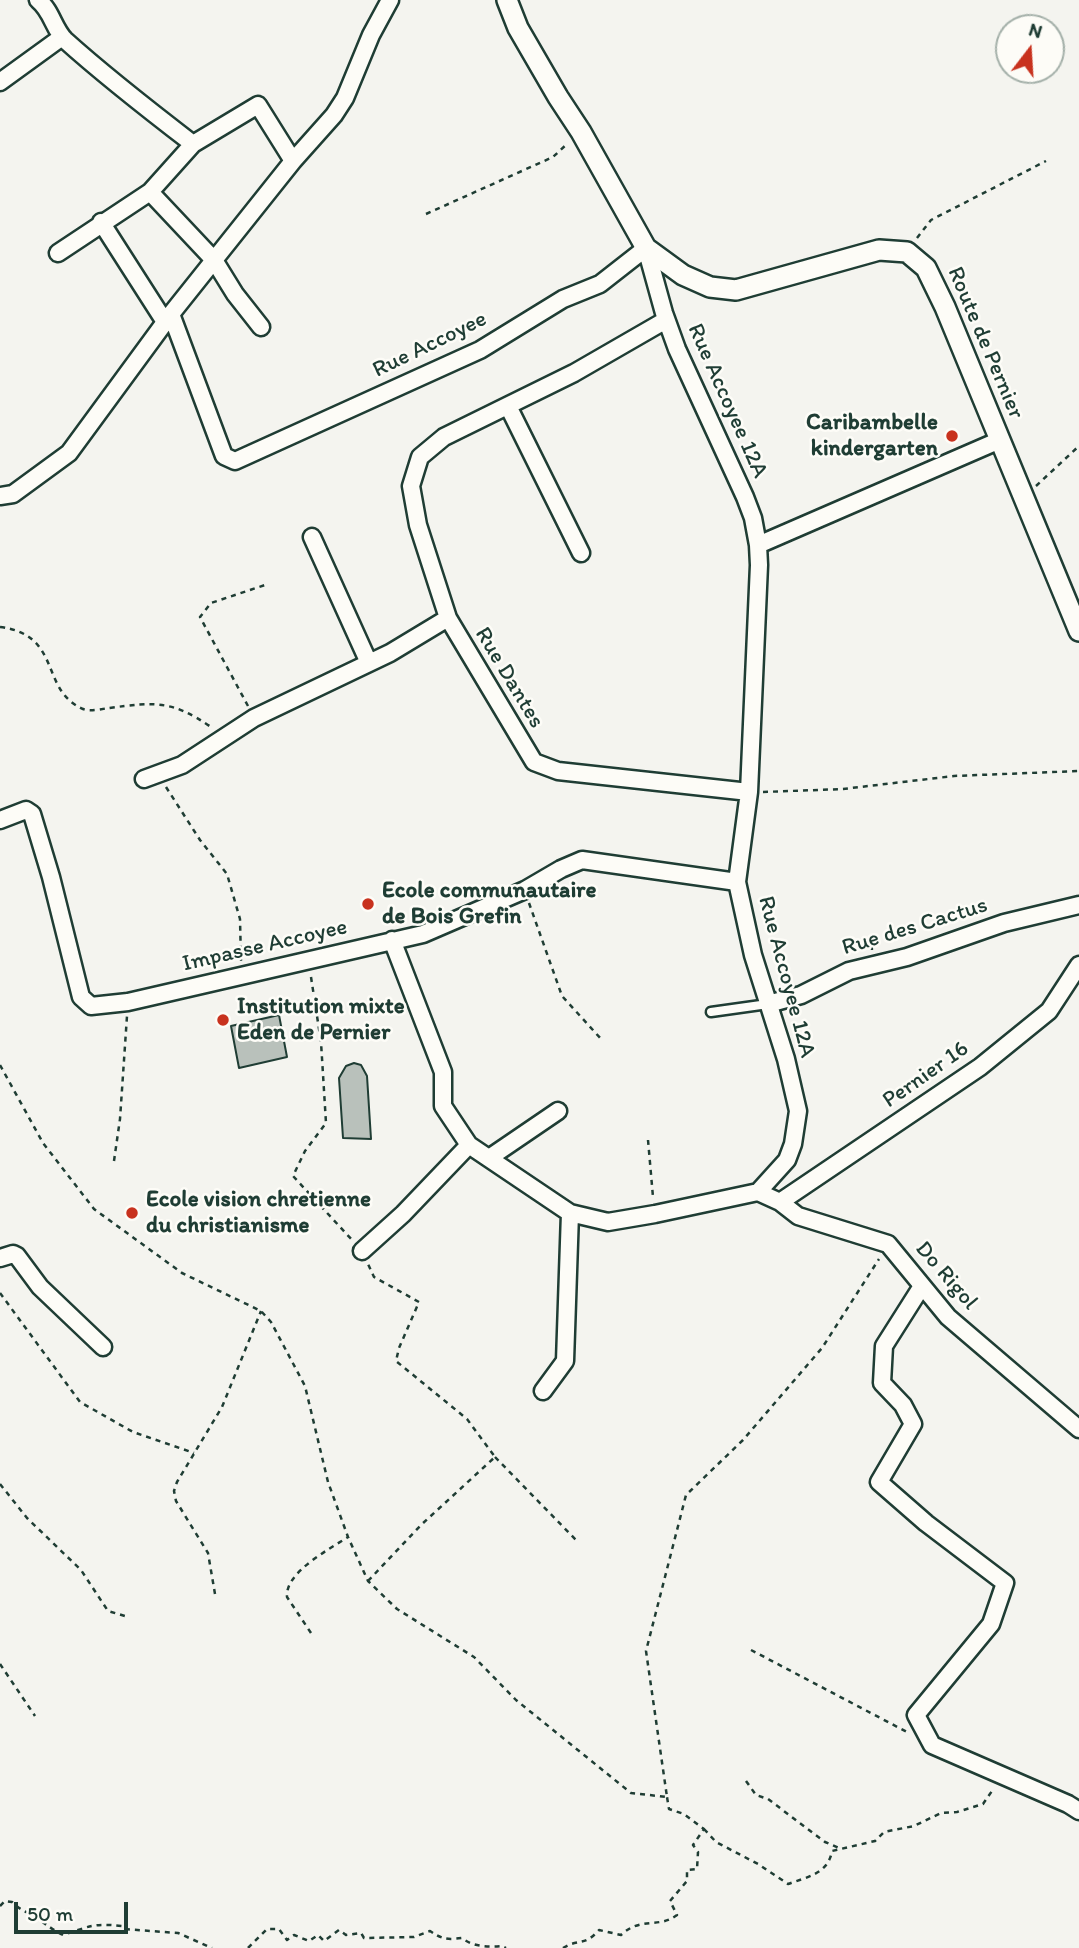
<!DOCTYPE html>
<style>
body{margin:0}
#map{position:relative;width:1079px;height:1948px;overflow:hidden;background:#f4f4ef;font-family:Itim,sans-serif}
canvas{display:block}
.north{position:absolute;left:995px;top:14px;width:70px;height:70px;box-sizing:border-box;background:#fdfcf7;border:2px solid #a4b0a9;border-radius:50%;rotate:17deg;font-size:19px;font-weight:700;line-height:28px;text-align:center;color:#1f3d34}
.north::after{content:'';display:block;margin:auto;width:24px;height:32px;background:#c8321e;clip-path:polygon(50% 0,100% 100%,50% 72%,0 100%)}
.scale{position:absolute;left:14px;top:1902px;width:114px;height:32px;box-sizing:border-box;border:4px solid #1f3d34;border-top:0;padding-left:9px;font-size:21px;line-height:24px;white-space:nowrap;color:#1f3d34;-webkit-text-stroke:5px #fdfcf7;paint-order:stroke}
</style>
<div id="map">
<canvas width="1079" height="1948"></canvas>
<div class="north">N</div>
<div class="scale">50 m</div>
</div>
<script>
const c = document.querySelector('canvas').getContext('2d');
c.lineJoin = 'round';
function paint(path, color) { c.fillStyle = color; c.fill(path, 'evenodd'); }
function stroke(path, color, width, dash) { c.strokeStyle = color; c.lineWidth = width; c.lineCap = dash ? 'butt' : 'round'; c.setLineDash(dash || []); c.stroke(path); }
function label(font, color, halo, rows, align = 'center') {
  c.font = font + ' Itim,sans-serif'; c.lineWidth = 5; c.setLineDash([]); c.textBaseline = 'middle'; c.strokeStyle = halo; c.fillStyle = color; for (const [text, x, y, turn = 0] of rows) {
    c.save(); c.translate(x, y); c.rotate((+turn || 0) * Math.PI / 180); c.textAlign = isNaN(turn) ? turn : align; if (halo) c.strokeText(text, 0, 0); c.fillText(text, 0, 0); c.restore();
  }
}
const building = new Path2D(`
 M279 1015 287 1057 239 1068 231 1026Z
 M354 1063 361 1065 367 1076 371 1139 343 1138 339 1078 346 1066Z`);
paint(building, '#b9c1bb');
stroke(building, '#1f3d34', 2);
const service = new Path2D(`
 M711 1012 768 1004`);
const minor = new Path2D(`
 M38 0C52 11 53 28 65 40 106 77 150 111 193 144
 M0 82 62 37
 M150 192 214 260 235 294 261 327
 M101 222 165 322
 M58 253 150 192 193 144 258 105 293 161
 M171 314 224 456 235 461 480 350 563 299 600 284 646 248 664 313 677 349 745 497 753 518 758 545 759 565 749 792 737 882 753 955 786 1059 798 1111 793 1144 787 1160 758 1192 655 1214 608 1222 570 1213 469 1145 443 1106V1072L392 940
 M508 406 581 553
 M0 496 13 494 69 453 171 314 293 161 334 115 345 98 371 35 390 0
 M312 537 369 663
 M758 545 1000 440
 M448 618 418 525 411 486 420 457 444 437 574 373 666 320
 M144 779 182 765 254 718 390 653 448 618 534 762 558 771 749 792
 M0 820 26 810 32 814 51 877 81 997 91 1006 128 1002 423 934 525 890 561 869 582 860 737 882
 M768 1004 801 995 849 971 907 957 1004 923 1079 905
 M489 1158 558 1111
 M758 1192 780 1202 798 1216 888 1244 948 1317 1079 1429
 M780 1202 980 1067 1049 1011 1079 965
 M362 1251 403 1214 469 1145
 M0 1258 13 1254 17 1256 40 1287 103 1347
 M922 1286 884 1346 882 1383 903 1405 913 1424 879 1482 926 1523 1005 1583 991 1624 916 1715 932 1745 1068 1804 1079 1811
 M543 1391 565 1361 570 1213`);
const tertiary = new Path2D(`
 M507 0 518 28 558 97 581 132 646 248 683 275 710 287 736 290 879 250 907 252 926 268 945 307 1079 631`);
stroke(service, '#1f3d34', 13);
stroke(minor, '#1f3d34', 21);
stroke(tertiary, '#1f3d34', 24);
stroke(new Path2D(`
 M426 214 553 157 568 143
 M917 238 931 220 1046 161
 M1036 486 1079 446
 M0 627C63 635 39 690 83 709 90 712 101 709 109 708 155 702 172 700 211 727
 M248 706 200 617 211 603 268 584
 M166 787 200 840 227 874 240 919 241 962
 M763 792 843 789 954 776 1079 771
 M529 903 562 996 602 1040
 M871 935 872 951
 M311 977 321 1042 326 1123 305 1151 293 1176 353 1241
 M0 1065 43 1143 94 1209 182 1273 261 1311 271 1322 305 1386 328 1482 348 1537 368 1581 397 1609 474 1657 516 1700 631 1793 667 1797 646 1651 686 1495 743 1440 822 1348 879 1259
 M648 1140 653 1197
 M114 1161 120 1119 127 1016
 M0 1293 80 1402 133 1432 194 1453
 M495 1457 577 1541
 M0 1484 27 1518 81 1570 108 1611 125 1616
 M368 1581 421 1525 495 1457 467 1419 396 1361 399 1348 419 1302 374 1277 368 1264
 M215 1594 208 1553 176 1501 174 1491 177 1482 222 1407 261 1311
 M311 1633 287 1597C285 1572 330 1549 348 1537
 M751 1650 907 1732
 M0 1664 35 1716
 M746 1781 756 1795 768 1799 825 1842 839 1848
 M704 1829 716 1842 758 1864 788 1884C807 1877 828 1874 832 1851L875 1841 884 1832 914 1826 941 1813 957 1812 983 1804 994 1788
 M0 1906 5 1901 12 1902C21 1911 28 1912 38 1919 47 1925 53 1930 63 1935 90 1926 94 1923 122 1926L124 1929 178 1933 212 1948
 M248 1948 267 1929H279L287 1940 294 1935 309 1941 318 1935 324 1941 339 1930 346 1935 361 1933 364 1938 414 1937 430 1931C442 1939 446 1940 462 1938 473 1947 488 1947 502 1946L506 1948
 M563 1948C579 1938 584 1947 599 1930L621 1935C641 1916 659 1929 677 1915L670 1901 687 1881V1870L697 1869 698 1852 693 1845 704 1829 684 1814 669 1809 667 1797`), '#1f3d34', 2.5, [5, 5]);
stroke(service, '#fdfcf7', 8);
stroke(minor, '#fdfcf7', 16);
stroke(tertiary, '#fdfcf7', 19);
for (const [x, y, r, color] of [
 [952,436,7,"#c8321e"],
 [368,904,7,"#c8321e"],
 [223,1020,7,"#c8321e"],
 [132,1213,7,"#c8321e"]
]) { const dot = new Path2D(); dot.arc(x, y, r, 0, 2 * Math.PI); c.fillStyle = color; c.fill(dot); stroke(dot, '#fdfcf7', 2.5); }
label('23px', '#1f3d34', '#fdfcf7', [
 ["Route de Pernier",985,343,67],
 ["Rue Accoyee",430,345,-26],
 ["Rue Accoyee 12A",727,401,66],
 ["Rue Dantes",509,678,59],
 ["Rue des Cactus",915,927,-17],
 ["Impasse Accoyee",265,946,-13],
 ["Rue Accoyee 12A",786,977,75],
 ["Pernier 16",926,1075,-35],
 ["Do Rigol",946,1276,49]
]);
label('bold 23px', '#1f3d34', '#fdfcf7', [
 ["Caribambelle",938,423,"right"],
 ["kindergarten",938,449,"right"],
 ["Ecole communautaire",382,891],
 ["de Bois Grefin",382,917],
 ["Institution mixte",237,1007],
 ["Eden de Pernier",237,1033],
 ["Ecole vision chretienne",146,1200],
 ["du christianisme",146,1226]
], 'left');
</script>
